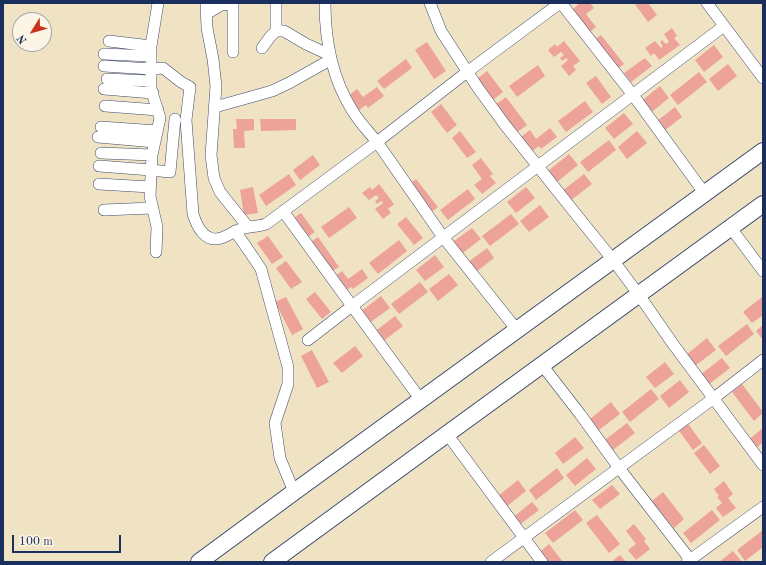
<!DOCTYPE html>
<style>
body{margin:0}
#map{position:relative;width:766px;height:565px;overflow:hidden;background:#f0e3c4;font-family:"Old Standard TT",serif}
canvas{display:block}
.frame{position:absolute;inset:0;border:4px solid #1b2f5e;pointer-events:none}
.north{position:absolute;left:12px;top:12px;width:40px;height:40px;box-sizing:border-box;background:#fcf5e5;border:1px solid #a2a6af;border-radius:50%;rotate:233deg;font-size:11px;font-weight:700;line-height:16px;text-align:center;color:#1b2f5e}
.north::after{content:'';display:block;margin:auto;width:14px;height:18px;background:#c8321e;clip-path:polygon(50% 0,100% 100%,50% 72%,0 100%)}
.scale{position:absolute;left:12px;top:535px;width:109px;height:18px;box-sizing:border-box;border:2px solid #1b2f5e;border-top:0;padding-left:5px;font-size:12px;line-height:14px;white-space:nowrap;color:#1b2f5e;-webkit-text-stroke:3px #fcf5e5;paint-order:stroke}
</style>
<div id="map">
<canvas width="766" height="565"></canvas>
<div class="frame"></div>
<div class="north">N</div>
<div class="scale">100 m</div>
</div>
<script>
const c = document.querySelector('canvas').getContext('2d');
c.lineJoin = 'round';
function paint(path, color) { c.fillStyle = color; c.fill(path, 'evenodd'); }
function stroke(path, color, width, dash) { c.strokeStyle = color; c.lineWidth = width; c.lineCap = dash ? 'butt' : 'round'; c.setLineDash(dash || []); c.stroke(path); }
paint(new Path2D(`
 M580 3H590L594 8 586 14 596 27 587 34 578 16 573 9Z
 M634 3H648L657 15 648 22Z
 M672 28 677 36 674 38 680 45 659 60 654 53 651 56 645 48 655 41 661 48 663 46 660 42 662 40 666 44 669 42 664 34Z
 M601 35 624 64 615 71 593 41Z
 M564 41 580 61 573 66 576 70 569 76 561 66 568 60 566 58 562 61 560 58 564 55 561 52 554 57 548 50 555 44 557 47Z
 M427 42 446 71 434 79 415 50Z
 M714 45 723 57 704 72 695 60Z
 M645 58 652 66 631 82 624 73Z
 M406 59 412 68 384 89 377 81Z
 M728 64 737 76 718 91 709 79Z
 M538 65 545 76 517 97 509 86Z
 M487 71 503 92 493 100 477 79Z
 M699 72 707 82 678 105 670 95Z
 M596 76 611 97 602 104 586 83Z
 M660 86 669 98 648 115 639 103Z
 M377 87 384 96 368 108 366 105 358 111 348 96 357 89 363 97Z
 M506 97 527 125 516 133 495 105Z
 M585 101 593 112 566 132 558 121Z
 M441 104 457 125 447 133 431 112Z
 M675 107 682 117 660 134 653 124Z
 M624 113 633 124 614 139 605 128Z
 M236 119H254V130L244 131 245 148H234L233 129H237Z
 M260 119H296V130L261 131Z
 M550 128 557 137 541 149 539 146 531 152 521 137 530 130 536 139Z
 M460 131 476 152 467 158 452 138Z
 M637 131 647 143 627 159 618 147Z
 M609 140 616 150 588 172 580 162Z
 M569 154 578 165 557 182 548 171Z
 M313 155 320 165 300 180 293 170Z
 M481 158 493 174 490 176 496 183 482 194 474 185 482 179 472 165Z
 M289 174 296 185 266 206 259 195Z
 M584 174 592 184 570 201 562 191Z
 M416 179 438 207 430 213 408 185Z
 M379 184 394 204 388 209 391 213 383 219 375 209 383 203 381 201 377 204 375 201 379 198 376 195 369 200 362 193 370 187 372 190Z
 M253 187 258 213 244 215 240 190Z
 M526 187 535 198 516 213 507 202Z
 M468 189 475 199 448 220 440 210Z
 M540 205 549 217 529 232 520 221Z
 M349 207 357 218 329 238 321 227Z
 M301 213 315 232 305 239 291 220Z
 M511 214 519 224 490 246 482 236Z
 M406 217 423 238 414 245 397 224Z
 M472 228 481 239 459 256 450 244Z
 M268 236 283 257 272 264 257 243Z
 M318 237 339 267 329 273 308 244Z
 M399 240 407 251 378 274 369 263Z
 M487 248 494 258 472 275 464 265Z
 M435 255 444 267 425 281 416 270Z
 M286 261 302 282 291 289 276 268Z
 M362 269 368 278 353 289 351 287 343 292 333 278 342 271 348 279Z
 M449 274 458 285 438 301 429 289Z
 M420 282 428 292 399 314 391 304Z
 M315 292 331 312 322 319 306 299Z
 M381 296 390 308 368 324 359 313Z
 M286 297 303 329 292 335 275 302Z
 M762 297 763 299V315L752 323 743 312Z
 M395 316 403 326 381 343 373 333Z
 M747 324 754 334 726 356 718 346Z
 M763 325V340L756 331Z
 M707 338 716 350 695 366 686 355Z
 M355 346 363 356 342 373 333 363Z
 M312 350 329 382 317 388 301 356Z
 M722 358 730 368 708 385 700 375Z
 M665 362 674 374 655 388 646 377Z
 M680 380 689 392 669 408 660 396Z
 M742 384 763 412V413L754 421 732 392Z
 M651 389 659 399 630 422 622 412Z
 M611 402 620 414 599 430 590 419Z
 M686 421 702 443 693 450 677 428Z
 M627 423 635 433 613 450 605 440Z
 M763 428V442L754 450 747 441Z
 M575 437 584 448 563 464 555 453Z
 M704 445 720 466 710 474 694 453Z
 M587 458 596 469 575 486 566 475Z
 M557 468 564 478 536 500 529 490Z
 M518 480 526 491 506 507 498 496Z
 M724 481 733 494 728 498 736 508 723 517 716 508 722 503 717 497 719 496 714 489Z
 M612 485 620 494 600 509 592 500Z
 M663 492 684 519 674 528 652 501Z
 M532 502 539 510 518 526 512 518Z
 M575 510 583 520 553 543 545 533Z
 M712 510 720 520 691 543 683 533Z
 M597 515 620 544 609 553 586 523Z
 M634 524 646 539 644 541 650 549 636 560 628 550 636 544 626 531Z
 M763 530V547L745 561 737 550Z
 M549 544 563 562H548L540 552Z
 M733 551 742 562H719Z
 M620 555 626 562H611Z`), '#eda29a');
const minor = new Path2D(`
 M206 3 207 28 213 59 216 86 211 155 214 178 220 192 248 227
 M233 3V52
 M276 3V31
 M325 3C325 41 332 78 352 110 359 122 369 132 377 142L467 72 560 3
 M430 3 441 31 478 88 505 125 571 208 613 260 639 295 673 344 763 465
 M561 3 633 95 705 194
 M707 3 763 78
 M206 14 221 5 233 4
 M109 41 151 46
 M262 48 270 37 276 31H284L306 44 330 55
 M104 54 151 56
 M104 66 151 69 163 68 181 82 190 87 186 120 193 214C197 227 205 243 221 238 228 236 234 231 241 229 249 226 257 227 266 224L377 142 443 237 517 330
 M107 79 151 81
 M104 89 153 93
 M105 106 158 110
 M215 107 272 91 289 83 330 60
 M101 127 157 131
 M98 137 155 142
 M101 153 152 155
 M99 166 151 170 170 172 175 119
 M99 184 150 187
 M104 210 152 208
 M283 211 352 306 308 340
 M731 228 763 271
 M235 231 249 251 261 269 288 367V384L275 423 280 458 294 492
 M156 252 157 227 150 196 152 155 160 118 151 89V46L158 3
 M542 365 580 414 619 468 692 562
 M421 400 352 306 724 26
 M447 434 542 562
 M491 562 714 398 763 360
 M687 562 763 507`);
const highway = new Path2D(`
 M199 562 294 492 763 151
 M272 562 447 434 763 204`);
stroke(minor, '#3b4a6d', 12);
stroke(highway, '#3b4a6d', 18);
stroke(minor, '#fff', 11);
stroke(highway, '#fff', 16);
</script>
